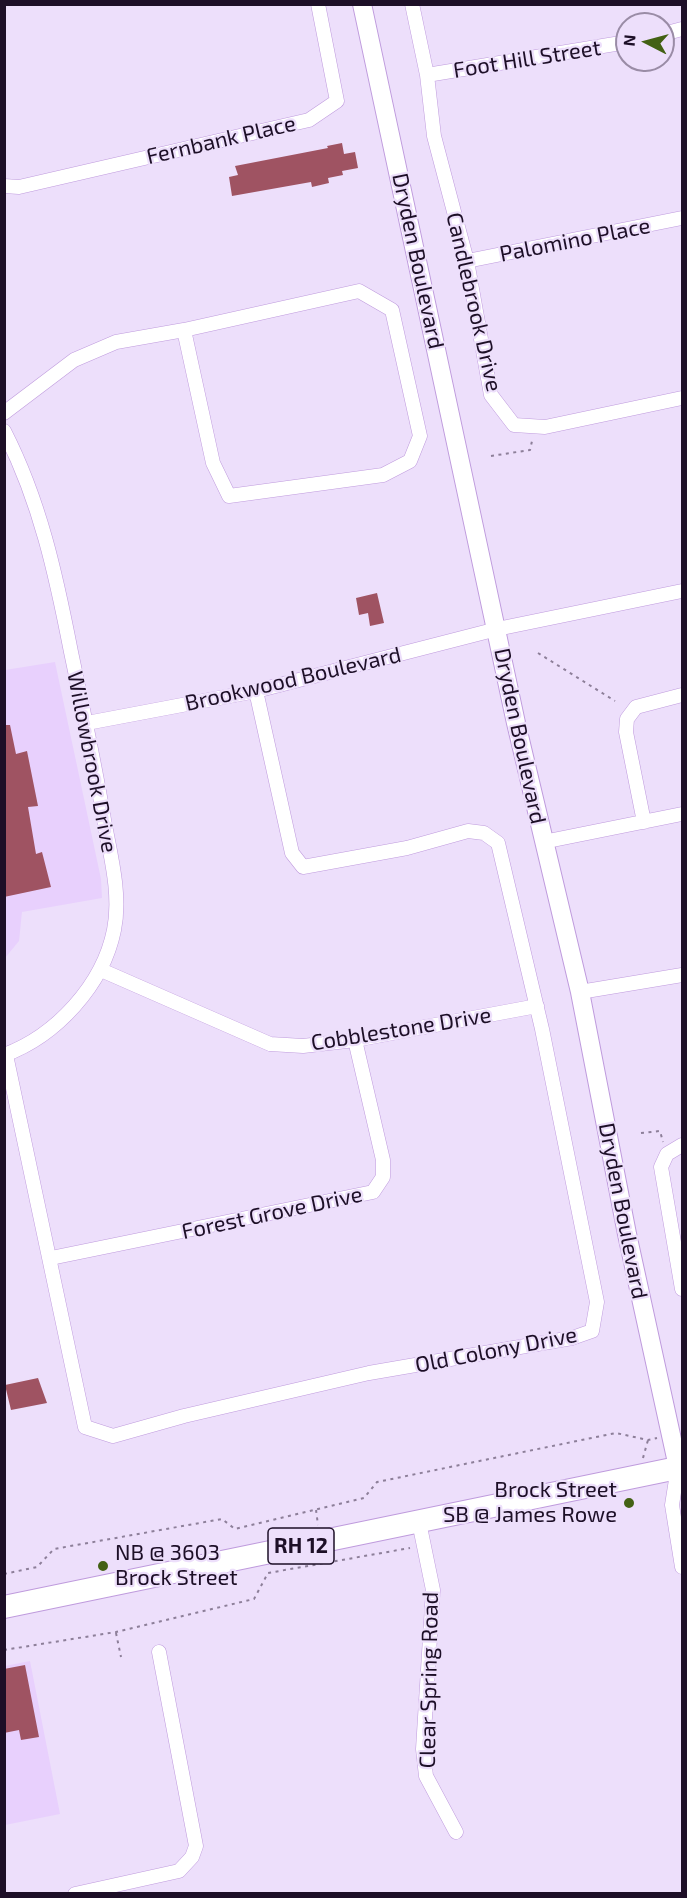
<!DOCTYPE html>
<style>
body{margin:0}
#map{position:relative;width:687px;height:1898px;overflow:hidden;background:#eddffb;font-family:"Exo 2",sans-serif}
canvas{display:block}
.frame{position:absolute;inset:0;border:6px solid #1d0f27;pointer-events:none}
.north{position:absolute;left:615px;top:12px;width:60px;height:60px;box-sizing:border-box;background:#eddffb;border:2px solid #9a8ca6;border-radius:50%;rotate:276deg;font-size:16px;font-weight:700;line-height:24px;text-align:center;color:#1d0f27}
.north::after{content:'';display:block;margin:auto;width:21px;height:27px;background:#436114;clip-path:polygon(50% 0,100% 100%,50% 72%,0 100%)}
</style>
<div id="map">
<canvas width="687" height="1898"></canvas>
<div class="frame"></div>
<div class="north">N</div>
</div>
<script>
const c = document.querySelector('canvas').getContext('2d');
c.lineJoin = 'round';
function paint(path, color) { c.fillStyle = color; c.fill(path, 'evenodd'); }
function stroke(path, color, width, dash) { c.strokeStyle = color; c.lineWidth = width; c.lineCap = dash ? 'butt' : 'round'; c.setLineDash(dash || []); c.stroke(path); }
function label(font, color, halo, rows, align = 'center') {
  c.font = font + ' "Exo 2",sans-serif'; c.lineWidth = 4.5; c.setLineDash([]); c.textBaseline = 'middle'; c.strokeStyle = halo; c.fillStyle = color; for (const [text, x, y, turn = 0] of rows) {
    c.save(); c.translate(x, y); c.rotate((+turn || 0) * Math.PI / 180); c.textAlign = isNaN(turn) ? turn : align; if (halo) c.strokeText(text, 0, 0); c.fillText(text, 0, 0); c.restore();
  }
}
paint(new Path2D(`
 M55 662 101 879 102 898 22 912 19 941 5 958V670Z
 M30 1661 60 1814 5 1825V1666Z`), '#e8d0fd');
paint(new Path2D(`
 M342 143 344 154 355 152 358 168 342 171 343 175 328 178 329 183 312 187 311 182 232 196 229 177 238 175 235 166 328 148 327 146Z
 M377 593 384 623 370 626 368 613 359 615 356 598Z
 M4 725H10L16 754 27 751 38 806 28 807 36 854 42 852 51 887 4 897Z
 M38 1378 47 1403 11 1410 5 1385Z
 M25 1665 39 1737 21 1740 19 1730 4 1733V1669Z`), '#9f5362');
const minor = new Path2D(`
 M412 4 427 75 434 136 467 261 491 395 514 425 545 427 682 398
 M663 34 682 29
 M427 75 627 42
 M4 186 19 187 309 120 337 101 318 4
 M467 261 682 218
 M4 413 74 360 116 342 184 330 359 291 392 310 420 436 410 461 383 475 229 496 213 463 184 330
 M4 431C40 501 56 575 71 652 82 704 93 756 102 808 108 847 122 891 114 930 103 985 56 1036 4 1055
 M87 723 256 691 497 629 682 591
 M644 822 626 732 627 719 636 707 682 695
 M543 842 682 814
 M101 970 270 1044 303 1046 355 1040 537 1006
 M580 992 682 975
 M6 1055 85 1427 113 1436 184 1416 369 1373 572 1338 592 1331 597 1302 542 1029 498 843 484 833 468 831 407 848 303 867 292 853 256 691
 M682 1145 667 1154 661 1167 682 1289
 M51 1258 373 1192 383 1177V1160L355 1040
 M678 1467 672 1505 682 1567
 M419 1522 433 1590 423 1749 426 1776 456 1832
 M75 1894 179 1871 192 1857 196 1846 159 1652`);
const tertiary = new Path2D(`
 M362 4 516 723 580 992 627 1234 678 1467`);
const primary = new Path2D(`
 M4 1607 682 1467`);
stroke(minor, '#bf9bdd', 15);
stroke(tertiary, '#bf9bdd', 20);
stroke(primary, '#bf9bdd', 24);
stroke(new Path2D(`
 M491 456 530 450 532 441
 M538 653 615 701
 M641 1133 660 1131 663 1142
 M643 1458 648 1440
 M316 1510 318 1525
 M4 1574 37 1567 54 1549 222 1519 235 1529 364 1498 377 1482 616 1433 648 1440 657 1438
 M116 1633 121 1657
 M4 1650 116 1632 254 1599 268 1573 410 1548`), '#8d7f99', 2, [3, 4.5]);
stroke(minor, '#fff', 14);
stroke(tertiary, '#fff', 18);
stroke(primary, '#fff', 22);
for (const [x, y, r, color] of [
 [629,1503,6,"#436114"],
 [103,1566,6,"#436114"]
]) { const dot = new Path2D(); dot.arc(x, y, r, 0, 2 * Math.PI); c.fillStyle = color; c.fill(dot); stroke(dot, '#eddffb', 2); }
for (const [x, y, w] of [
 [301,1546,66]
]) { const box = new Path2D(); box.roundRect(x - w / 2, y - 18, w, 36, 4.5); c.fillStyle = '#eddffb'; c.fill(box); stroke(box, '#1d0f27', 1.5); }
label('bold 21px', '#1d0f27', null, [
 ["RH 12",301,1546]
]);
label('22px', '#1d0f27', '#eddffb', [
 ["Foot Hill Street",527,59,-9],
 ["Fernbank Place",221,140,-13],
 ["Palomino Place",575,240,-11],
 ["Dryden Boulevard",418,261,78],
 ["Candlebrook Drive",474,302,77],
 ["Brookwood Boulevard",293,679,-13],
 ["Dryden Boulevard",520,736,78],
 ["Willowbrook Drive",92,762,79],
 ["Cobblestone Drive",401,1029,-9],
 ["Dryden Boulevard",623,1211,79],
 ["Forest Grove Drive",272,1213,-12],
 ["Old Colony Drive",496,1350,-11],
 ["Clear Spring Road",429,1680,-89]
]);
label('22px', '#1d0f27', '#eddffb', [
 ["Brock Street",617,1490],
 ["SB @ James Rowe",617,1515],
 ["NB @ 3603",115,1553,"left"],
 ["Brock Street",115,1578,"left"]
], 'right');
</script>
